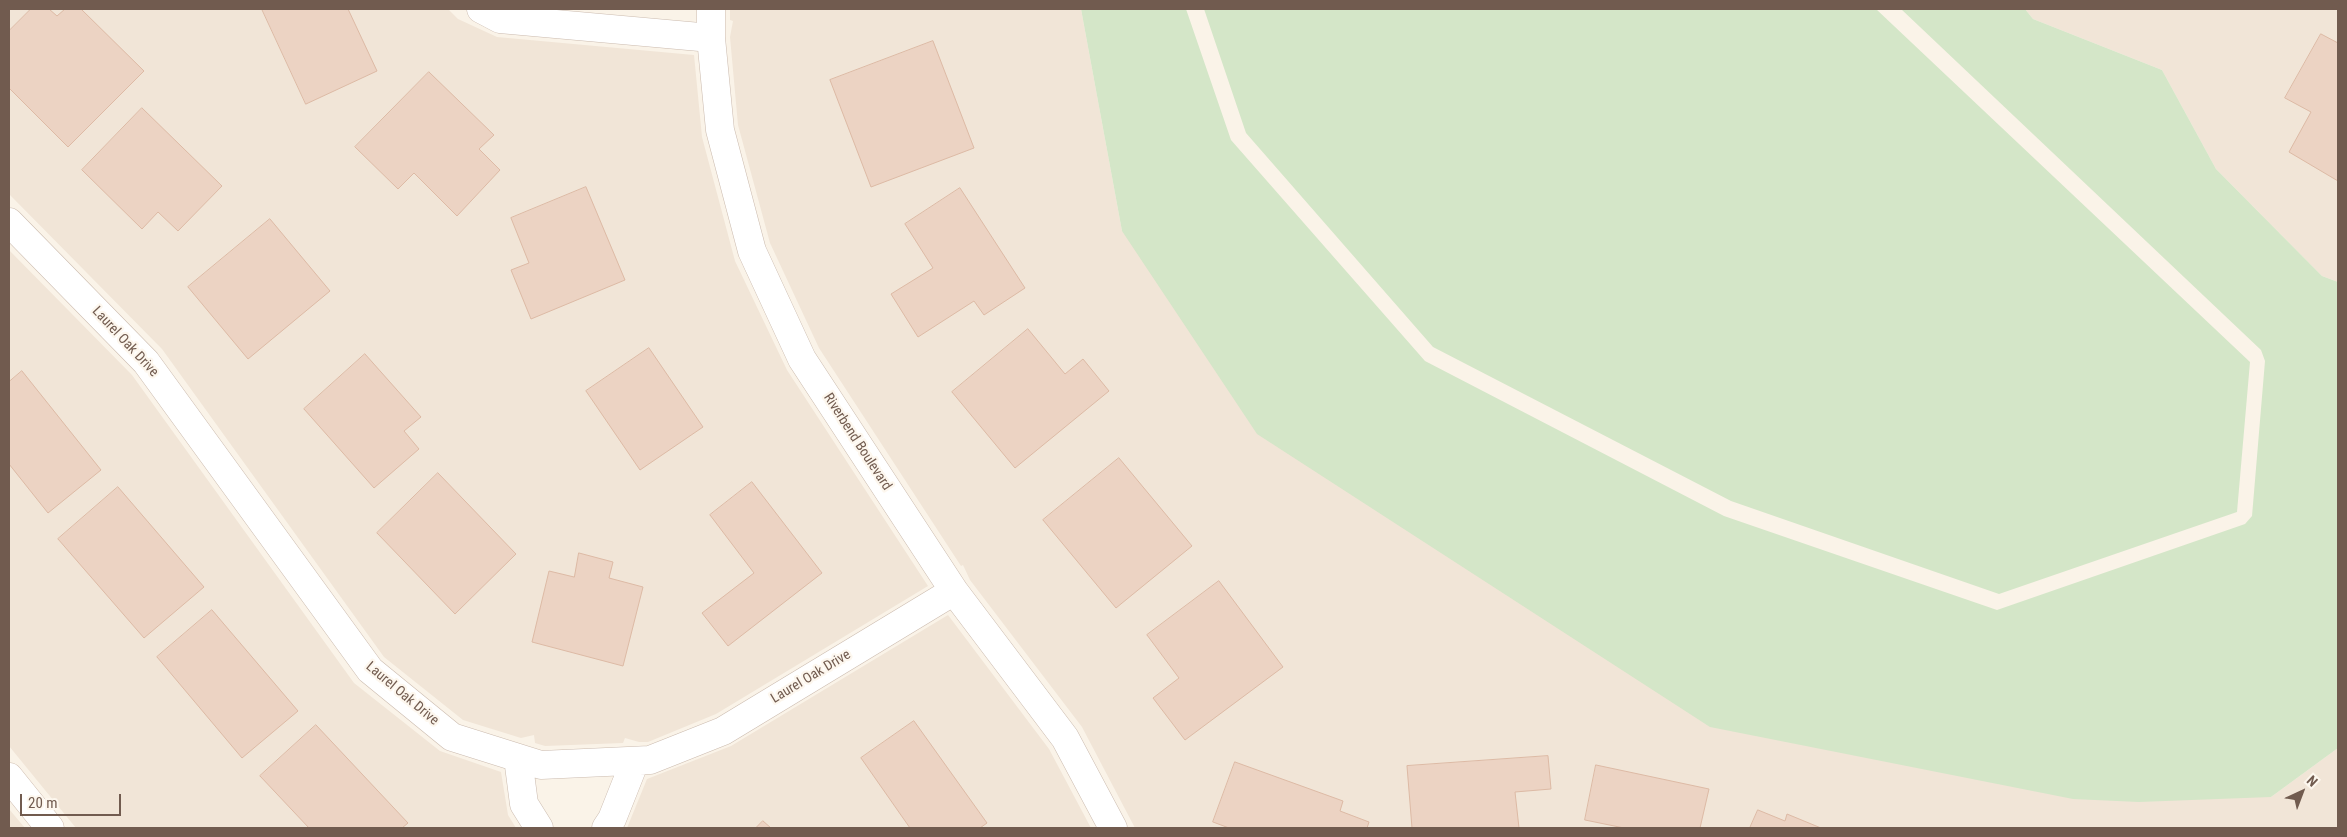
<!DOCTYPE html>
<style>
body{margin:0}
#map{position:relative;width:2347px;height:837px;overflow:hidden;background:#faf3e8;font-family:"Roboto Condensed",sans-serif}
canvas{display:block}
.frame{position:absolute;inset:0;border:10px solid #715b4f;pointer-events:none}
.north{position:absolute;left:2277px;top:767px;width:50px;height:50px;-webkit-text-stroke:4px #fdf7ee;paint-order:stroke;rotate:43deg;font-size:14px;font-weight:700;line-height:20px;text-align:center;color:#715b4f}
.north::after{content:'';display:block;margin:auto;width:18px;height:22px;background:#715b4f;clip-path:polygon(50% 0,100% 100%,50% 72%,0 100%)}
.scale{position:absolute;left:20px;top:794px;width:101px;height:22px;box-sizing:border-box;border:2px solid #715b4f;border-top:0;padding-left:6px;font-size:15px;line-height:18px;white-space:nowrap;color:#715b4f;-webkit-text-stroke:4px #fdf7ee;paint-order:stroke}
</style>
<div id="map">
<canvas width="2347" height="837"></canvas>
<div class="frame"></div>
<div class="north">N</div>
<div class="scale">20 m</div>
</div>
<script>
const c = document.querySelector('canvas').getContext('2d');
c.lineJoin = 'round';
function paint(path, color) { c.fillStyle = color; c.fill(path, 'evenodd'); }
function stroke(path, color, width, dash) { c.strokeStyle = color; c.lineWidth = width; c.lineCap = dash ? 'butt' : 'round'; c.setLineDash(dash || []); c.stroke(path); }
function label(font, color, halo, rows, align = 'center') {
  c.font = font + ' "Roboto Condensed",sans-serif'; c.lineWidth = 4.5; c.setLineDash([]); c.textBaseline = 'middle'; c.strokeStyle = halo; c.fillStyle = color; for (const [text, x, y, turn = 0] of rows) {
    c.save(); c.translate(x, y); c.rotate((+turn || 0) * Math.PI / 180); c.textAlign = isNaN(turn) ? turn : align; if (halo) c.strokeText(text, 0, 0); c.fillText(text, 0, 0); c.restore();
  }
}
paint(new Path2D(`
 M9 9H448L458 19 497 37 694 55 702 137 735 261 787 370 928 586 716 714 648 742H639L625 738 623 743 545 746 535 743 534 735 521 738 463 720 384 657 162 349 9 194Z
 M730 9H1081L1122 231 2271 797 2338 748V828H1135L1082 727 970 580 963 565 961 566 819 348 770 243 738 125 730 37 733 21 730 20Z
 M2025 9H2338V282L2322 276 2216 169 2162 70 2033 19Z
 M9 250 132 375 354 683 440 751 501 772 508 815 516 828H76L9 746Z
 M948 615 1049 749 1091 828H627L647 779 731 746Z
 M9 809 25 828H9Z`), '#f1e5d7');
paint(new Path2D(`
 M1081 9H1186L1231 140 1425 361 1724 516 1997 610 2245 524 2252 516 2265 361 2261 350 1901 9H2025L2033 19 2162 70 2216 169 2322 276 2338 282V748L2271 797 2139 802 2073 799 1710 727 1257 434 1122 231Z
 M1204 9H1876L2250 362 2237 512 1999 594 1731 501 1433 347 1246 133Z`), '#d4e6c8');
const building = new Path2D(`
 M31 9H49L57 16 65 9H81L144 71 68 147 9 88V31Z
 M262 9H348L377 71 306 104Z
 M2321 34 2338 43V181L2289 152 2311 112 2285 98Z
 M933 41 974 148 871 187 830 80Z
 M429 72 494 135 479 149 500 170 457 216 414 173 398 189 355 147Z
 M142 108 222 186 178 231 158 212 142 229 82 170Z
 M586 187 625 280 531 319 511 270 529 263 511 218Z
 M960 188 1025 288 984 315 974 301 918 337 891 294 933 268 905 224Z
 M270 219 330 291 248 359 188 287Z
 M1028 329 1065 374 1083 359 1109 391 1015 468 952 392Z
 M649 348 703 427 640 470 586 391Z
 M365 354 421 417 404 431 419 449 374 488 304 409Z
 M22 371 101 470 48 513 9 464V382Z
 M1119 458 1192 546 1116 608 1043 520Z
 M438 473 516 554 455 614 377 533Z
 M752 482 822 573 728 646 702 613 754 573 710 515Z
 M118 487 204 587 144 638 58 539Z
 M579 553 613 562 609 578 643 587 623 666 532 642 549 571 574 577Z
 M1219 581 1283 667 1185 740 1153 698 1179 678 1147 635Z
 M212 610 298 711 242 758 157 657Z
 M914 721 987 823 980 828H910L861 758Z
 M316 725 408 823 402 828H309L260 776Z
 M1548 756 1551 789 1515 792 1519 828H1412L1407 766Z
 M1235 762 1343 801 1340 811 1369 822 1367 828H1229L1213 822Z
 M1596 765 1709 789 1700 828H1624L1585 820Z
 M1758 810 1785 821 1787 814 1821 828H1750Z
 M763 821 771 828H756Z`);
paint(building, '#ecd3c3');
stroke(building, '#ddbaa5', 1);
const street = new Path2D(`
 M481 9 500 19 711 38
 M711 9V38L720 130 752 251 802 359 954 591 1065 738 1113 828
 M9 222 146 362 370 670 452 737 541 765 650 760 723 731 954 591
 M518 758 524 804 539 828
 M606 828 612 819 635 761`);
const secondary = new Path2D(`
 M9 777 50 828`);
stroke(street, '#cbbbaf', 29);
stroke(secondary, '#cfbdb0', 29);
stroke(street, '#fff', 28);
stroke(secondary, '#fff', 28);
label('14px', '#715b4f', '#fdf7ee', [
 ["Laurel Oak Drive",125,342,47],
 ["Riverbend Boulevard",857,442,57],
 ["Laurel Oak Drive",811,677,-31],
 ["Laurel Oak Drive",402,694,40]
]);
</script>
